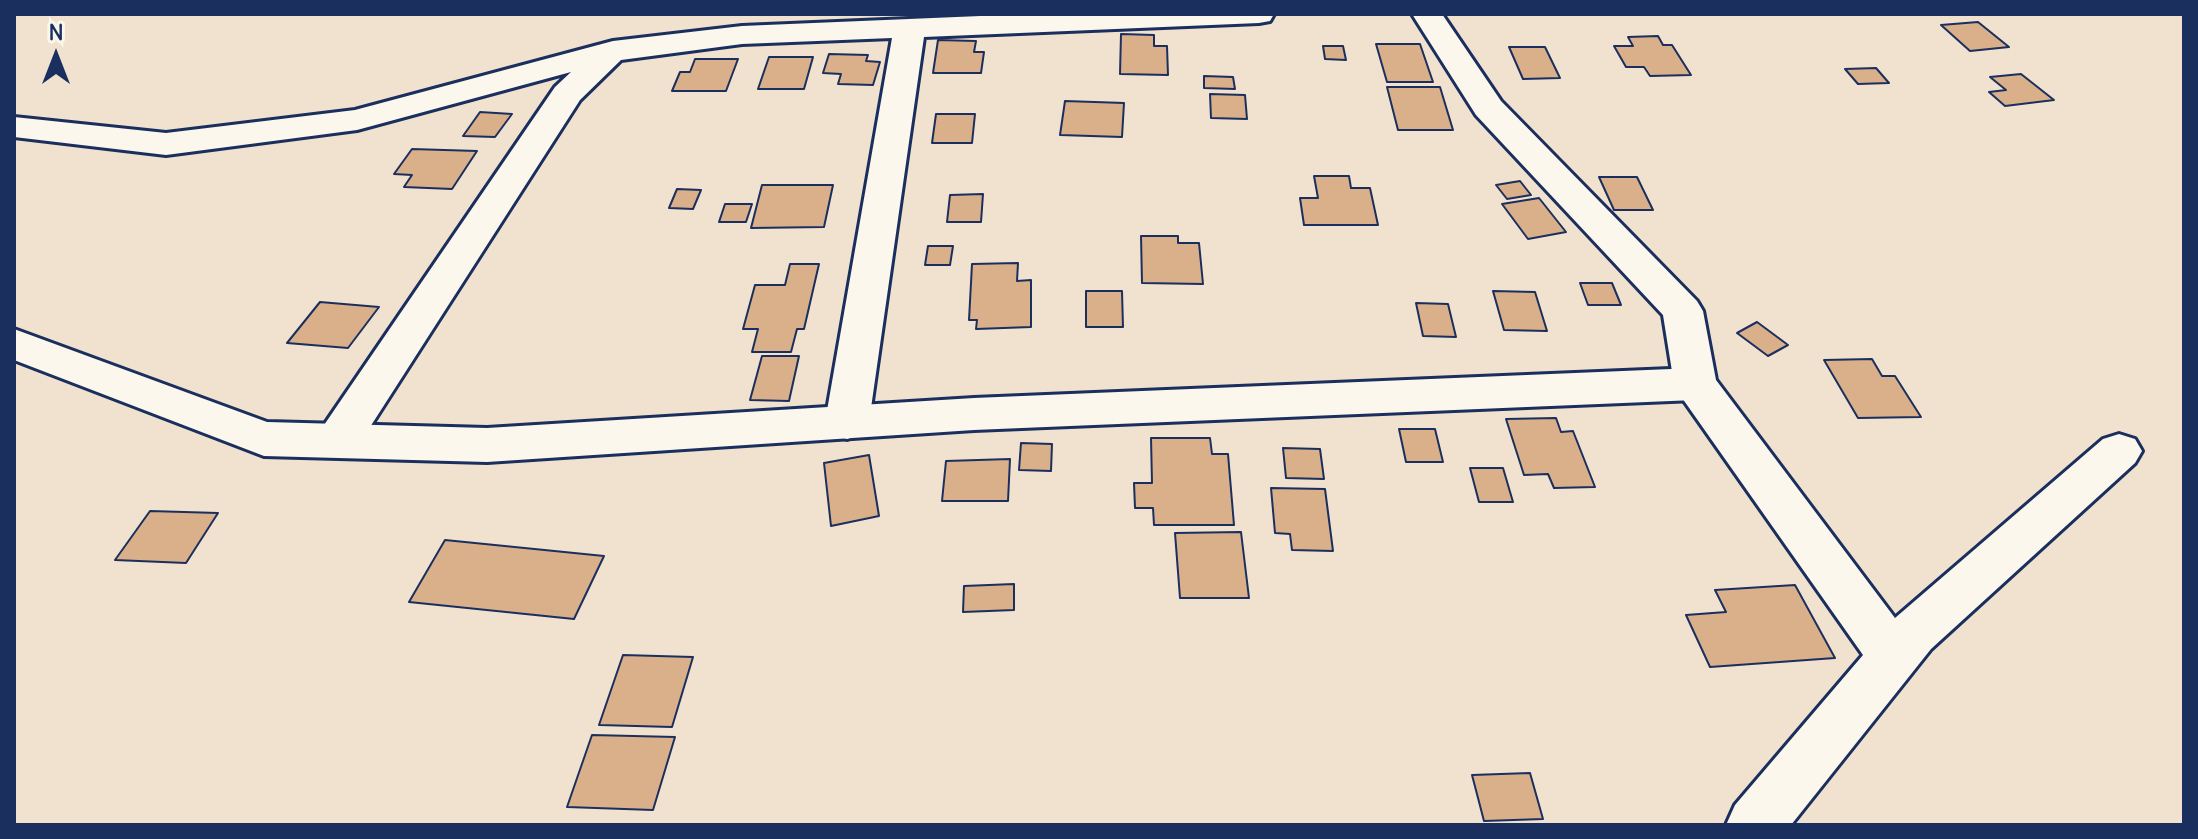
<!DOCTYPE html>
<style>
body{margin:0}
#map{position:relative;width:2198px;height:839px;overflow:hidden;background:#f1e2cf;font-family:Delius,sans-serif}
canvas{display:block}
.frame{position:absolute;inset:0;border:16px solid #1b2f5e;pointer-events:none}
.north{position:absolute;left:16px;top:16px;width:80px;height:80px;-webkit-text-stroke:6px #fbf7ec;paint-order:stroke;rotate:0deg;font-size:22px;font-weight:700;line-height:32px;text-align:center;color:#1b2f5e}
.north::after{content:'';display:block;margin:auto;width:28px;height:36px;background:#1b2f5e;clip-path:polygon(50% 0,100% 100%,50% 72%,0 100%)}
</style>
<div id="map">
<canvas width="2198" height="839"></canvas>
<div class="frame"></div>
<div class="north">N</div>
</div>
<script>
const c = document.querySelector('canvas').getContext('2d');
c.lineJoin = 'round';
function paint(path, color) { c.fillStyle = color; c.fill(path, 'evenodd'); }
function stroke(path, color, width, dash) { c.strokeStyle = color; c.lineWidth = width; c.lineCap = dash ? 'butt' : 'round'; c.setLineDash(dash || []); c.stroke(path); }
const building = new Path2D(`
 M1978 22 2009 47 1970 51 1941 25Z
 M1121 34 1154 35V46H1167L1168 75 1120 74Z
 M1658 36 1663 45H1672L1691 75 1650 76 1644 67H1626L1614 46H1633L1628 37Z
 M938 40 976 41 974 52H984L981 73H933Z
 M1376 44H1420L1433 82H1387Z
 M1323 46H1343L1346 60 1325 59Z
 M1509 47H1545L1560 78 1523 79Z
 M829 54 868 55 866 61 880 62 873 85 838 84 841 74 823 73Z
 M769 57H813L804 89H758Z
 M695 59H738L726 91H672L680 72H690Z
 M1876 68 1889 83 1858 84 1845 69Z
 M2021 74 2054 100 2005 106 1989 92 2006 90 1990 77Z
 M1204 76 1233 77 1235 89 1204 88Z
 M1387 87H1440L1453 130H1398Z
 M1210 94 1245 95 1247 119 1211 118Z
 M1065 101 1124 103 1122 137 1060 135Z
 M480 112 512 114 495 137 463 136Z
 M936 114H975L972 143H932Z
 M412 149 477 151 452 189 404 187 412 175 394 174Z
 M1314 176H1349L1351 188H1370L1378 225H1304L1300 198H1318Z
 M1599 177H1637L1653 210H1614Z
 M1520 181 1531 195 1507 199 1496 185Z
 M762 185H833L824 227 751 228Z
 M677 189 701 190 693 209 669 208Z
 M983 194 981 222H947L950 195Z
 M1539 198 1566 232 1528 239 1502 204Z
 M725 204H752L746 222H719Z
 M1141 236H1178V243H1199L1203 284 1142 283Z
 M928 246H953L950 265H925Z
 M1018 263 1017 281 1031 280V327L976 329 977 320H969L972 264Z
 M790 264H819L804 329H797L791 352H752L758 329H743L755 285H785Z
 M1580 283H1612L1621 305H1588Z
 M1086 291H1122L1123 327H1086Z
 M1493 291 1535 292 1547 331 1504 330Z
 M320 302 379 307 348 348 287 343Z
 M1416 303 1448 304 1456 337 1423 336Z
 M1757 322 1788 345 1768 356 1737 333Z
 M762 356H799L789 401 750 400Z
 M1872 359 1882 376H1895L1921 417 1858 418 1824 360Z
 M1556 418 1561 432 1573 431 1595 487 1554 488 1548 474 1524 475 1506 419Z
 M1399 429H1435L1443 462H1406Z
 M1151 438H1210L1212 454H1228L1234 525H1154L1153 508H1135L1134 483H1152Z
 M1021 443 1052 444 1051 471 1019 470Z
 M1283 448 1320 449 1324 479 1286 478Z
 M869 455 879 516 831 526 824 463Z
 M1010 459 1008 501H942L946 461Z
 M1470 468H1503L1513 502H1479Z
 M1271 488 1325 489 1333 551 1292 550 1290 534 1275 533Z
 M150 511 218 513 186 563 115 560Z
 M1241 532 1249 598H1180L1175 533Z
 M445 540 604 556 574 619 409 602Z
 M1014 584V610L963 612 964 586Z
 M1795 585 1835 658 1710 667 1686 615 1726 612 1715 590Z
 M623 655 693 657 672 727 599 725Z
 M592 735 675 737 653 810 567 807Z
 M1530 773 1543 819 1484 821 1472 775Z`);
paint(building, '#dab08b');
stroke(building, '#1b2f5e', 2);
const minor = new Path2D(`
 M1028 14H1274L1270 21 1259 23 924 37 869 422 863 434 847 439 831 434 825 422 892 38 742 44 621 60 580 100 354 452 338 457 322 452 316 440 322 428 555 87 571 72 357 130 166 155 14 137V117L166 133 355 110 613 41 742 26Z
 M1412 14H1442L1501 101 1697 301 1703 311 1716 380 1895 618 2103 439 2119 434 2135 439 2142 451 2135 463 1931 649 1791 825H1726L1735 805 1863 655 1680 395 1674 384 1663 315 1476 115Z`);
const tertiary = new Path2D(`
 M14 329 267 422 487 428 974 398 1695 368 1710 373 1716 384 1710 395 1695 400 974 430 487 462 264 456 14 360Z`);
stroke(minor, '#1b2f5e', 6);
stroke(tertiary, '#1b2f5e', 6);
paint(minor, '#fbf7ec');
paint(tertiary, '#fbf7ec');
</script>
